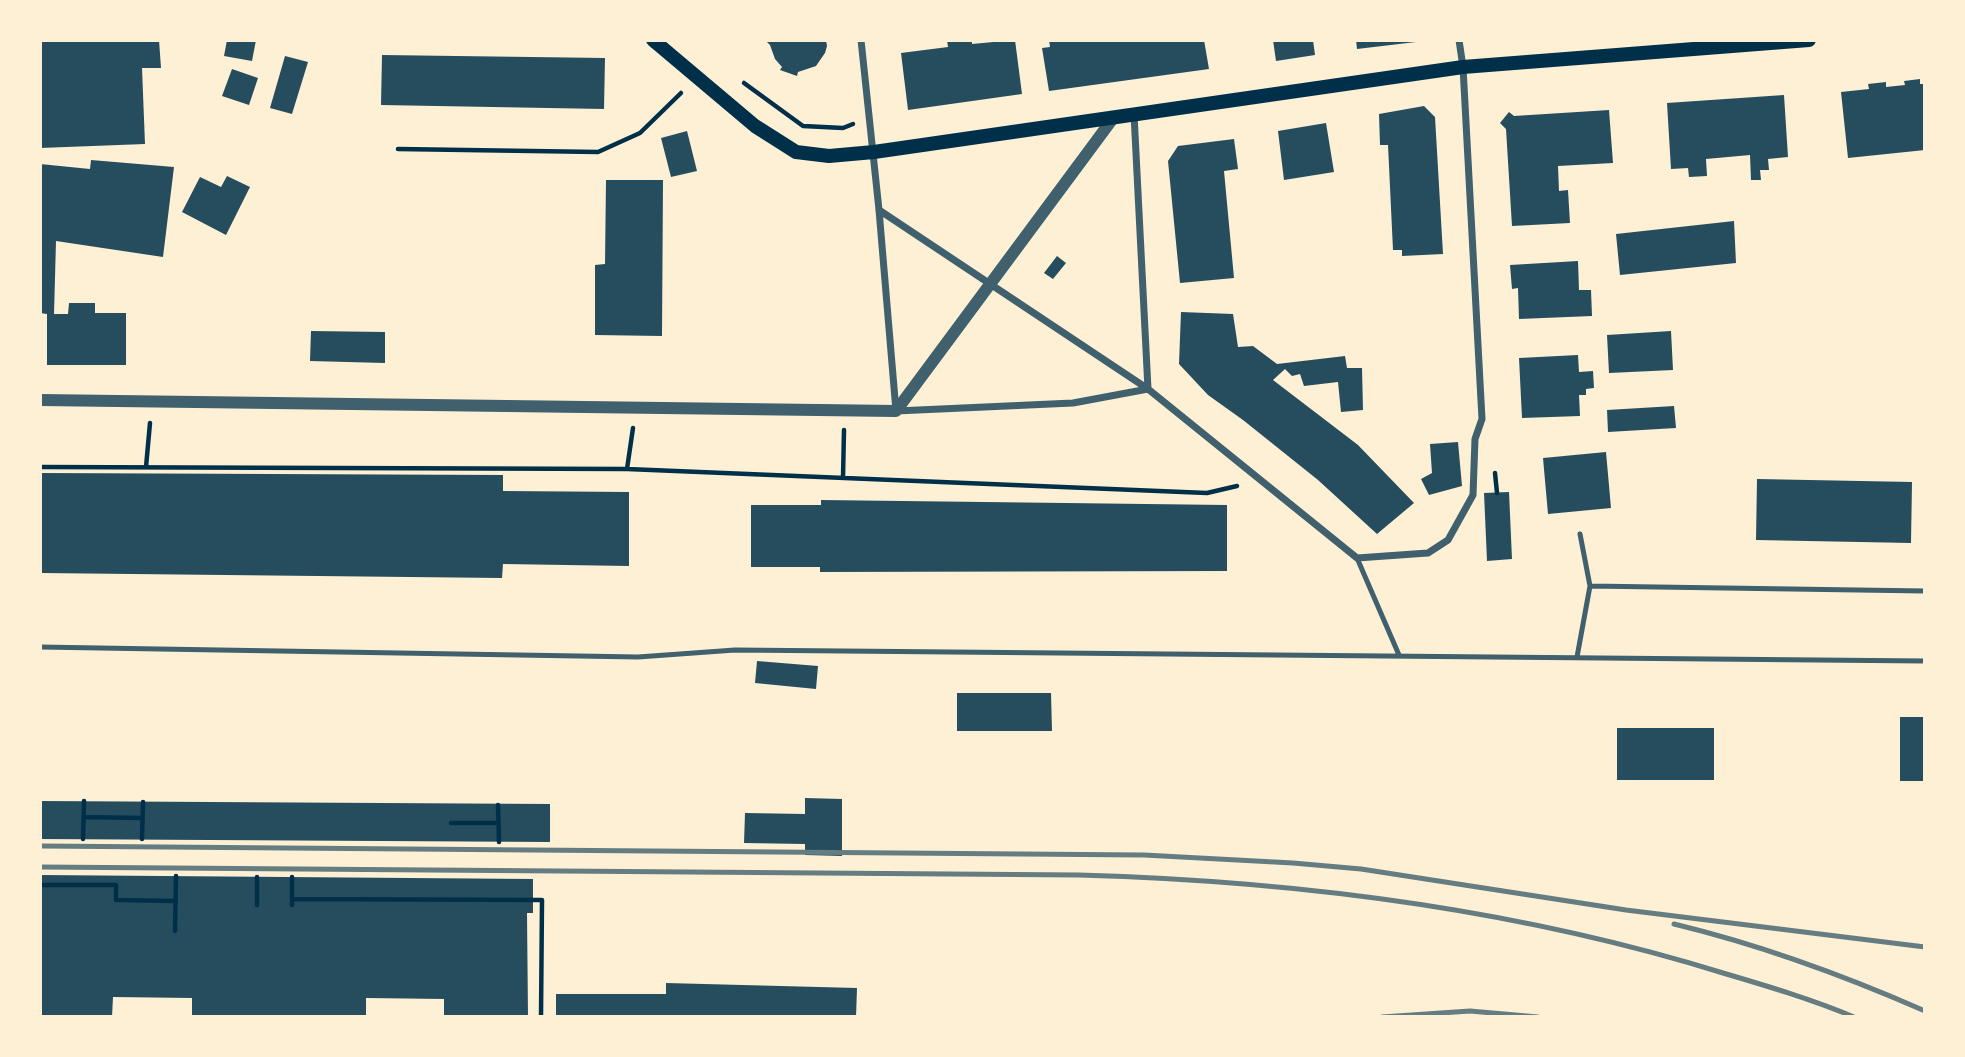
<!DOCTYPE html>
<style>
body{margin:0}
#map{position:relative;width:1965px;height:1057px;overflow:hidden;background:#fdf0d5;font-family:Overpass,sans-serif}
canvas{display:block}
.frame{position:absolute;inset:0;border:42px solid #fdf0d5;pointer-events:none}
</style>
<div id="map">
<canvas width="1965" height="1057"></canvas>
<div class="frame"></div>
</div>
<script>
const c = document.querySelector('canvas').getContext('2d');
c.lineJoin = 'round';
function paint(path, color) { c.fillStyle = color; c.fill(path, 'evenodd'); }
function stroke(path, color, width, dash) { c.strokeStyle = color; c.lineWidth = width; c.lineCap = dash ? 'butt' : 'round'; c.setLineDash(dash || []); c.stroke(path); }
paint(new Path2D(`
 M40 40H159L161 68H142L145 144 40 148Z
 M227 40H256L252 61 224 56Z
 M765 40H826L827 46 825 53 816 66 798 72 797 76 780 70 782 67 775 59 770 45Z
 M947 40H972V44L1015 40 1022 94 908 110 901 53 948 47Z
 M1049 40H1204L1209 69 1049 91 1042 48 1050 47Z
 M1273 40H1313L1315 55 1276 61Z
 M1356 40H1416V42L1357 49Z
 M382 55 605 58 604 109 381 105Z
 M285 56 308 62 292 114 270 108Z
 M232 69 258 78 249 105 222 96Z
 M1920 79V84H1925V150L1848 158 1841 92 1869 89 1868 84 1886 82V87L1905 85 1904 81Z
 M1784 95 1788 157 1768 159 1769 170H1760L1761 180H1751L1750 155 1706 159 1707 176 1689 177 1688 168 1671 169 1667 103Z
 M1424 106 1435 117 1443 254 1402 256V250H1393L1388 145H1380L1379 114Z
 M1609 110 1613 163 1558 166 1559 191 1568 190 1570 223 1512 226 1506 129 1500 123 1509 112 1514 116Z
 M1326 123 1334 172 1284 180 1278 131Z
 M687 131 697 171 671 177 661 138Z
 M1234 139 1238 169 1224 171 1234 278 1180 283 1168 161 1178 146Z
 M91 160 174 167 163 257 56 241 54 314H68L69 303H95V313H126V365H47V314L40 313 42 232 40 231V164L90 169Z
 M227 176 250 187 226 235 182 212 200 177 221 187Z
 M606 180H663L662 336 595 335V265L605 264Z
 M1734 221 1736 263 1620 275 1616 234Z
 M1057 256 1066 263 1053 279 1044 273Z
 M1578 261 1579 290H1591L1592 316 1519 319 1518 288 1512 289 1510 265Z
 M1181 312 1233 314 1238 347 1253 346 1277 364 1345 356 1347 368H1362L1363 410 1341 412 1338 382 1304 386 1300 374 1292 376 1285 369 1273 380 1358 445 1414 503 1377 534 1318 480 1243 420 1208 395 1179 364Z
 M311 331 385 332V363L310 361Z
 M1671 331 1673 370 1609 373 1607 335Z
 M1578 355 1579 372 1593 371 1594 388 1586 389V395H1579L1580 416 1522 418 1519 358Z
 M1674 406 1676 428 1608 432 1607 410Z
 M1458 442 1462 486 1429 495 1421 479 1432 473 1430 444Z
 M1606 452 1611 508 1548 514 1543 458Z
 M40 473 503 475V491L629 492V566L503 564 502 578 40 573Z
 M1757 479 1912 482 1911 543 1756 540Z
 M1509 492 1512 559 1487 561 1484 493Z
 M821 500 1227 505V571L820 572V567H751V505H821Z
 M757 661 818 666 816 689 755 683Z
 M957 693H1051L1052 731H957Z
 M1900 717H1925V781H1900Z
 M1617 728H1714V780H1617Z
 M805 798 842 799V856L805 855V844L744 843 745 813 805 814Z
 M40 801 550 804V842L40 839Z
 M40 875 533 879V913H527L528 1017H444V999L366 998V1017H192V998L113 997 112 1017H40Z
 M666 983 857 988 856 1017H556V994H666Z`), '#264d5e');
stroke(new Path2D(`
 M744 83 803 126 843 128 853 124
 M398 149 598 152 640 133 681 93
 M40 467 627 469 633 428
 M146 467 150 423
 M627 469 1207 493 1237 486
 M1495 473 1497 493
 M843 478 844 430
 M498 805 499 842
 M84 817 142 818
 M451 823H498
 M83 839 84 801
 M142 839 143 802
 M257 877V905
 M292 877V905
 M40 885H116V900L176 901
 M292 899 542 900 541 1017
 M175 931 176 876`), '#003049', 4.5);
stroke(new Path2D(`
 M1357 558 1399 655
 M1590 586 1925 591
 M40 647 638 657 735 650 1925 661
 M1577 657 1590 586 1580 534`), '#3f606c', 5);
stroke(new Path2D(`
 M861 40 879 210 896 411 1073 403 1148 389 1134 114
 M879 210 1148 389 1357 558 1428 553 1448 540 1473 495 1475 439 1482 419 1463 67 1459 40`), '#3f606c', 7);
stroke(new Path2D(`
 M40 400 896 411 1114 117`), '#3f606c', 12);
stroke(new Path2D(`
 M653 40 755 126 796 152 829 156 874 152 1463 67 1809 40`), '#003049', 14);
stroke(new Path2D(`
 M40 846 1144 855 1293 863 1361 869 1626 910 1925 947
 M40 867 1079 875C1297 881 1514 908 1723 973 1767 986 1811 999 1854 1017
 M1674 924C1761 945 1843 975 1925 1011
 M1382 1017 1470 1011 1538 1017`), '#657d81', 5);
</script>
